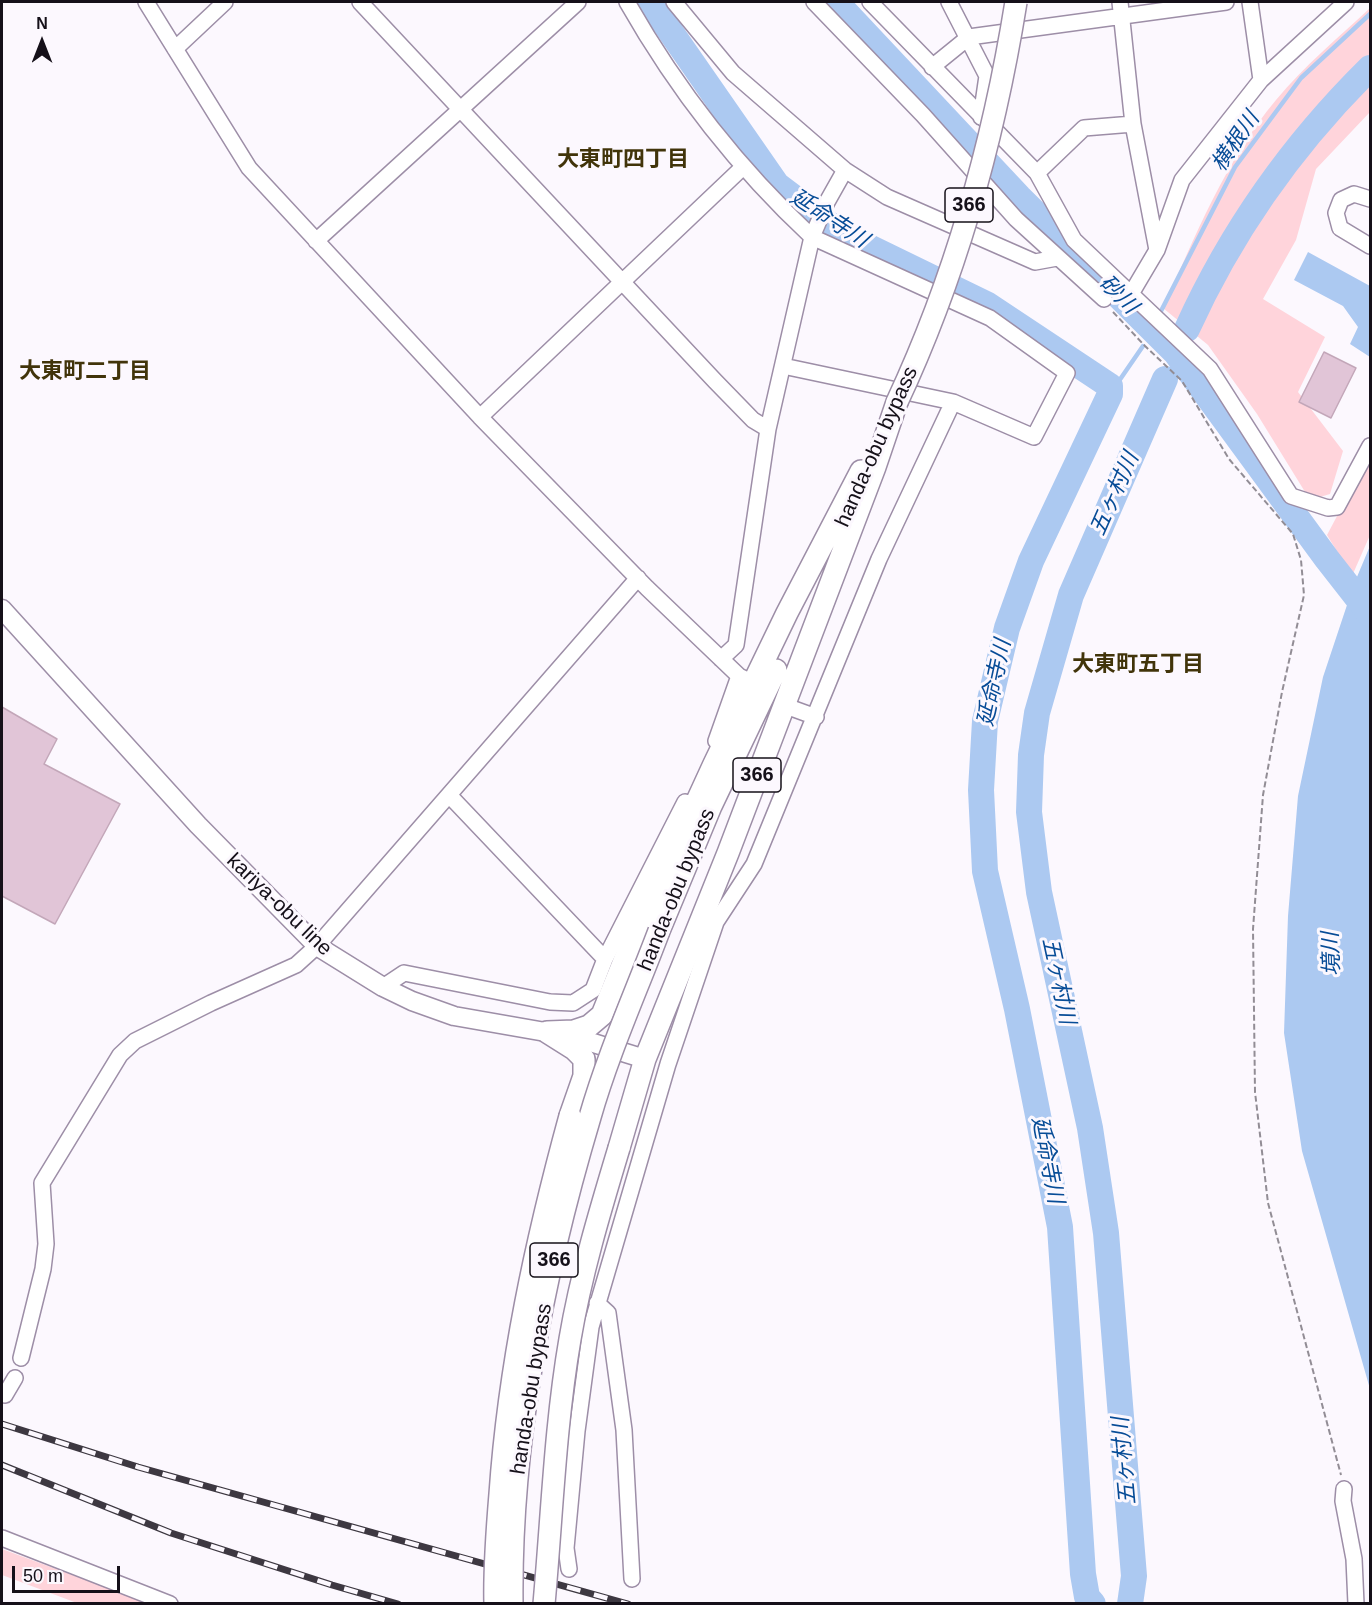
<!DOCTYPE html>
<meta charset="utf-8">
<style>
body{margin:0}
#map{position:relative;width:1372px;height:1605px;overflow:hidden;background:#fcf8fe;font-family:Arial,sans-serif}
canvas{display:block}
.frame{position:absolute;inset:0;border:3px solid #151019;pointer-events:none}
.north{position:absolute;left:12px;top:12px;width:60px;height:60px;-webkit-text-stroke:4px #fcf8fe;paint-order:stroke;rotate:0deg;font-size:16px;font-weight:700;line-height:24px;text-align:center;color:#151019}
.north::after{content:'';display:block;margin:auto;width:21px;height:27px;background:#151019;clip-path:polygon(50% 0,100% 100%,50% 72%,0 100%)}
.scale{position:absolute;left:12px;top:1566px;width:108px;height:27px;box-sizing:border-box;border:3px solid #151019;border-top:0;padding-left:8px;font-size:18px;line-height:21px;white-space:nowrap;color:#151019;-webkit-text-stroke:4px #fcf8fe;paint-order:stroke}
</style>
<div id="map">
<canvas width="1372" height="1605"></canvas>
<div class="frame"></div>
<div class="north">N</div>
<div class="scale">50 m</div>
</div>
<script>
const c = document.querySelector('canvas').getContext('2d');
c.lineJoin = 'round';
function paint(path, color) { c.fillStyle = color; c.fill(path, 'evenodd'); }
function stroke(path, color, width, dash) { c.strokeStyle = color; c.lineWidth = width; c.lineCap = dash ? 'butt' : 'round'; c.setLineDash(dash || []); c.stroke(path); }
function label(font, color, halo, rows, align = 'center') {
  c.font = font + ' Arial,"Noto Sans JP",sans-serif'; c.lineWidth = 6; c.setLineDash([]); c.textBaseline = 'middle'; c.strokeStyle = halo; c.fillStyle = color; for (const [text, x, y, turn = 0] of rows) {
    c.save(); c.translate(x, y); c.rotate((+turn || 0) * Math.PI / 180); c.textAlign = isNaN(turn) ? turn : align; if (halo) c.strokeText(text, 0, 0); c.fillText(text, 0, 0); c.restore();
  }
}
paint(new Path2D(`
 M1370 8V112L1316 169 1296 240 1263 299 1325 337 1298 392 1343 451 1330 494 1310 500 1257 414 1208 345 1163 308C1195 237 1225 161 1276 100 1304 66 1338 38 1370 8Z
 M1370 454V535L1352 576 1327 535Z
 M2 1549 148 1603H77L2 1575Z`), '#ffd4db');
paint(new Path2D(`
 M1308 252 1370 286V357L1350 344 1358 327 1343 306 1294 280Z
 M1370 546V1389L1302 1151 1284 1033 1288 916 1298 796 1323 677 1354 584Z`), '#acc9f1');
stroke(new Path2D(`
 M1161 311 1235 167 1301 78 1370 14
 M1110 394 1143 346`), '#acc9f1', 4.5);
stroke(new Path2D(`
 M650 2 777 185 842 234 988 305 1110 386V394L1031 561 1007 628 985 721 981 790 985 871 1017 1009 1060 1227 1083 1574 1087 1597 1093 1604
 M836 2 1019 197 1176 353 1327 559 1370 614
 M1187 329C1231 232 1294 143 1370 68
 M1130 1604 1134 1576 1106 1233 1090 1128 1039 892 1029 812 1031 755 1037 713 1071 595 1165 379`), '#acc9f1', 26);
const building = new Path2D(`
 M1324 352 1356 368 1331 418 1299 402Z
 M2 707 57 739 44 764 120 804 55 924 2 896Z`);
paint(building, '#e1c5d7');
stroke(building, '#c3a7b9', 1.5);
const minor = new Path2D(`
 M146 2 249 168 480 417 647 588 739 676
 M360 2 715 381 753 420 768 429
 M627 2C677 90 737 167 812 237L827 202 845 170
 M674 2 733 73 845 170 887 197 1035 262 1057 258
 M814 2 923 115 1016 219 1104 299
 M870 2 1037 173 1074 240 1210 369 1291 496 1328 508 1337 507 1370 446
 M949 2 987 76 981 117
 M1120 2 1133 124 1157 250
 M1250 2 1261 80
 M175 49 225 2
 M932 67 969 37 1226 2
 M1037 173 1084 128 1133 124
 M1370 199 1354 194 1341 200 1336 213 1340 228 1370 246
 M316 241 578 2
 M1131 294 1157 250 1182 180 1261 80 1346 2
 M480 417 742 168
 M721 659 736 645 768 429 812 237 990 318 1067 373 1034 437 953 402 783 366
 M794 709 816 717
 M716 741 739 676 745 679
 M449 795 605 959
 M383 987 404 973 550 1002 573 1003 593 990 605 959 685 802
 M597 1303 608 1313 624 1430 632 1579
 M21 1358 43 1269 46 1244 42 1183 120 1055 135 1041 211 1003 296 965 317 946 638 578
 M2 1393 5 1395 15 1378
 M1344 1489 1343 1501 1354 1559 1356 1604
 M2 1538 170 1604
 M569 1569 566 1548 577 1431 591 1327 668 1064 716 922 754 864 879 559 953 402`);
const major = new Path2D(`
 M2 609 198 825 317 946 383 987 412 1001 454 1016 574 1037 645 1059`);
const highway = new Path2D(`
 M659 931 711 806 776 670
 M547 1032 574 1031 589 1026 602 1015 628 951 714 764 787 613 861 471
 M547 1032 574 1049 584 1059V1076L570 1116
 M619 1148 645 1059 728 853 875 467 897 402`);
stroke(minor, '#9d8ea7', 18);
stroke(major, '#9d8ea7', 21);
stroke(highway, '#9d8ea7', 24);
stroke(new Path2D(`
 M1113 312 1145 346 1182 381 1229 459 1293 534 1301 560 1304 595 1282 692 1263 795 1253 929 1255 1092 1268 1203 1341 1475`), '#928d95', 2, [6, 3]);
stroke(minor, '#fff', 15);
stroke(major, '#fff', 18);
stroke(highway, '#fff', 21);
const rail = new Path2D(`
 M2 1424 138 1467 628 1604
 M2 1465 171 1533 332 1585 398 1604`);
stroke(rail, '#3d3841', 7);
stroke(rail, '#fcf8fe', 4.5, [14]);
const highwayBridge = new Path2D(`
 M897 402C956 276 994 139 1016 2
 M495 1604C494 1567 497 1530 500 1494 509 1365 536 1240 570 1116
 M512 1604C510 1443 544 1271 590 1117 608 1054 636 992 659 931
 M544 1604C552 1516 555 1426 570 1339 581 1274 600 1211 619 1148`);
stroke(highwayBridge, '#9d8ea7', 24, []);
stroke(highwayBridge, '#fff', 21);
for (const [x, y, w] of [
 [969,205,48],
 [757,775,48],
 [554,1260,48]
]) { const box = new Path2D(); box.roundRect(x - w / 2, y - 17, w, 34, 4.5); c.fillStyle = '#fcf8fe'; c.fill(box); stroke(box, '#151019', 1.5); }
label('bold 20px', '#151019', null, [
 ["366",969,205],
 ["366",757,775],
 ["366",554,1260]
]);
label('21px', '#151019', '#fcf8fe', [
 ["handa-obu bypass",877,447,-66],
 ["handa-obu bypass",677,890,-68],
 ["kariya-obu line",279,905,44],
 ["handa-obu bypass",532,1389,-81]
]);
label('italic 22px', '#074c97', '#fcf8fe', [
 ["横根川",1236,142,-56],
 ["延命寺川",829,219,33],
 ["砂川",1118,295,45],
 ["五ヶ村川",1115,494,-66],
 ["延命寺川",995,683,-78],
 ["境川",1332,954,-92],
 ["五ヶ村川",1058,981,78],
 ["延命寺川",1047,1160,79],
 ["五ヶ村川",1125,1461,-95]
]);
label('bold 22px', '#41340a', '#fcf8fe', [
 ["大東町四丁目",623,160],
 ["大東町二丁目",85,372],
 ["大東町五丁目",1138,665]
]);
</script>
